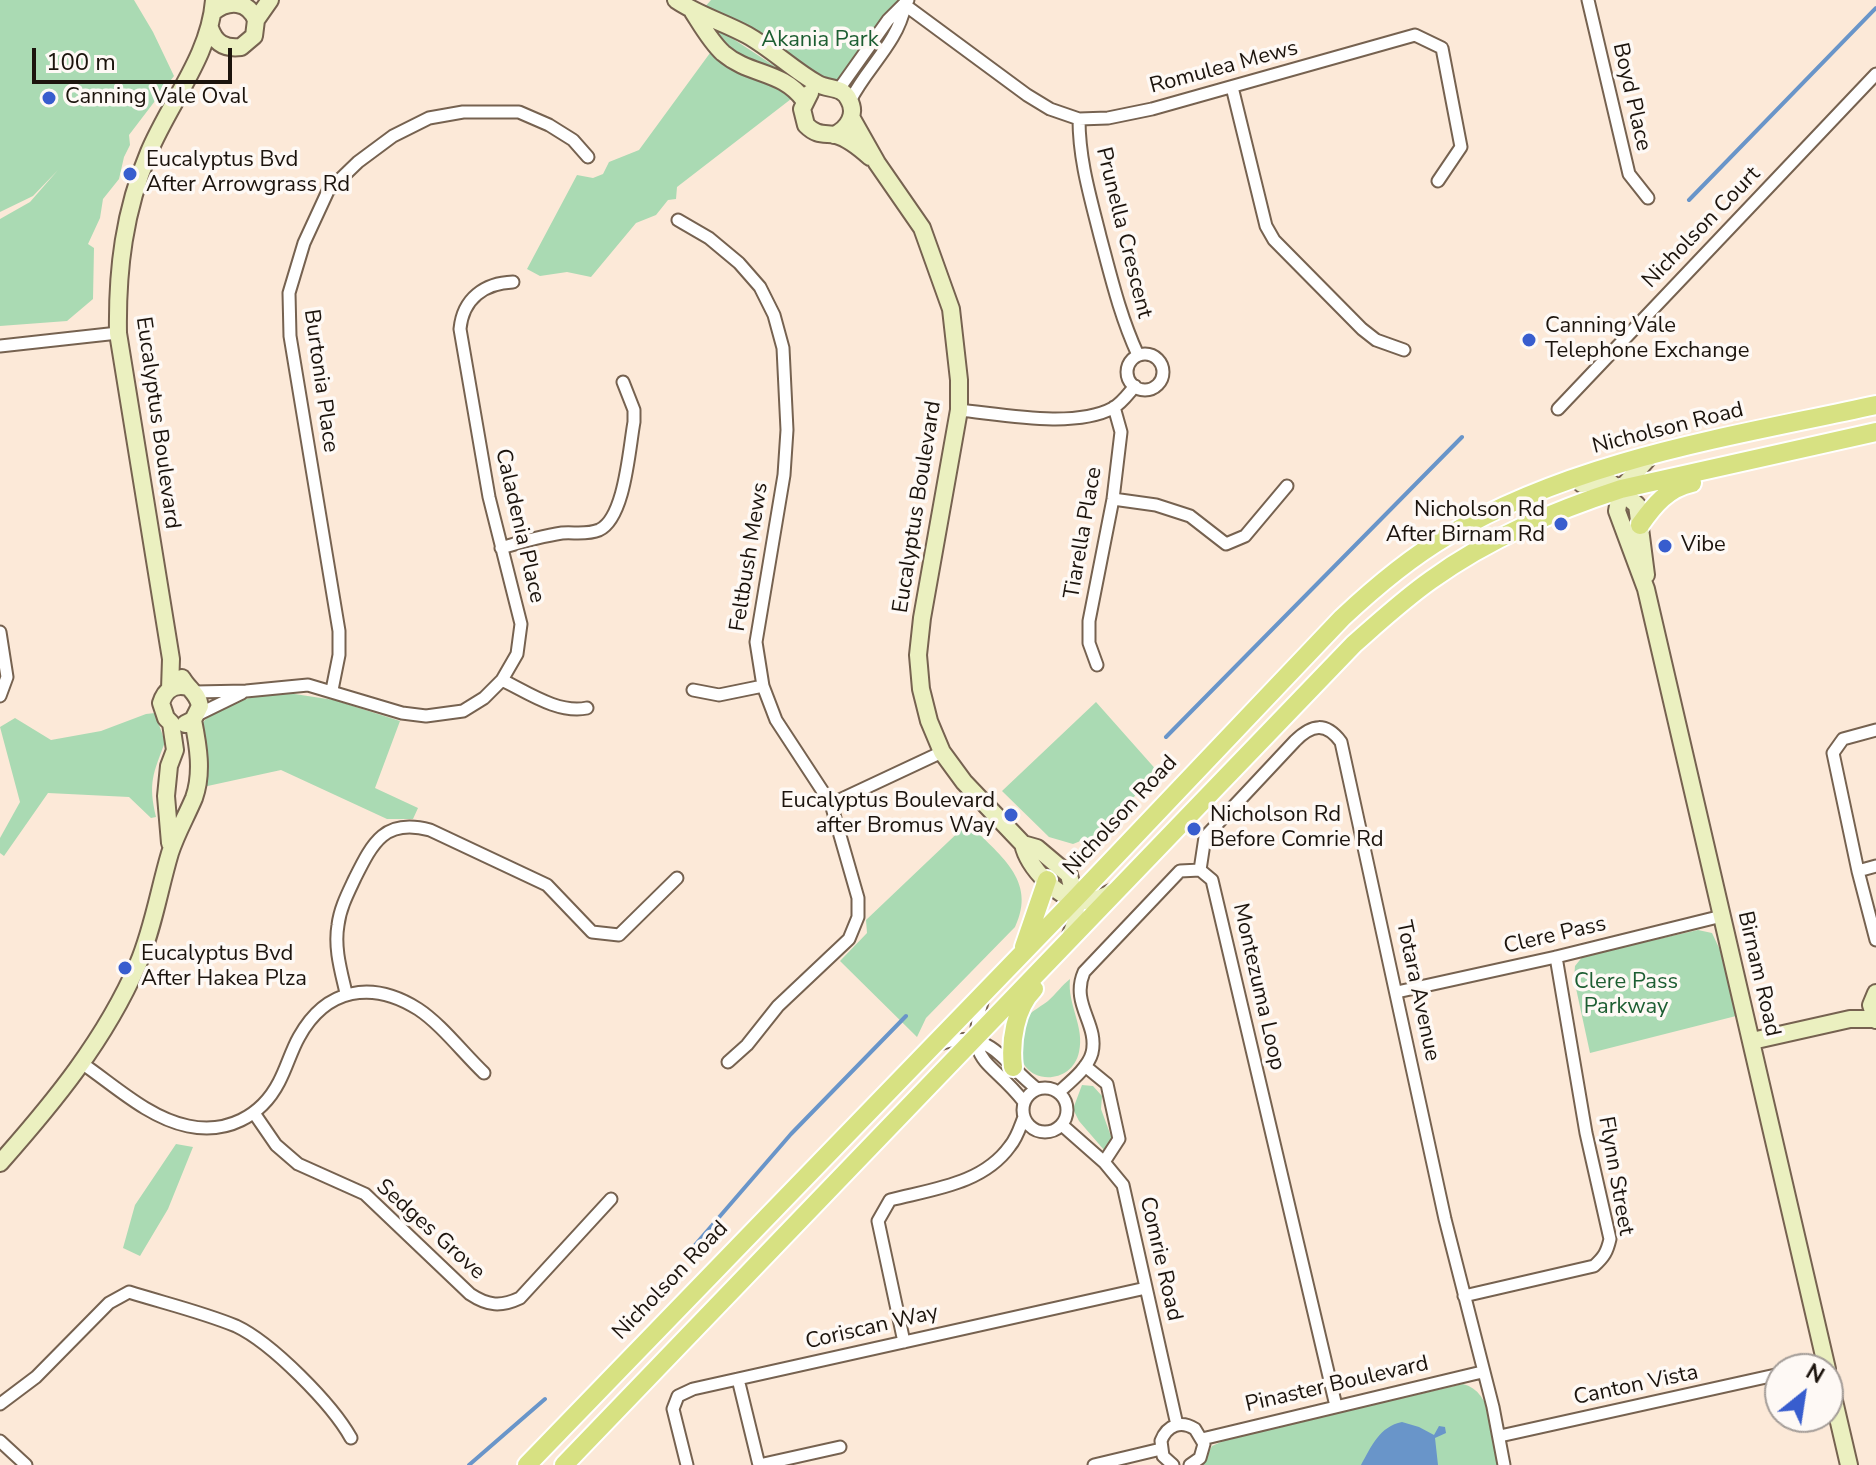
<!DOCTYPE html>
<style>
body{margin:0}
#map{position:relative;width:1876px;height:1465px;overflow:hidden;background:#fce9d8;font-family:"Nunito Sans",sans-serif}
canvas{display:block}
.north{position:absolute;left:1764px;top:1353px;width:80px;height:80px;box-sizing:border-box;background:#fef9f5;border:2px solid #a49d98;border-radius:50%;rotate:30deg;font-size:22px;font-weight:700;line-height:32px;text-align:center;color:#1c140d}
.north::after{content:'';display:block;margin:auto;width:28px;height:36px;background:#385dce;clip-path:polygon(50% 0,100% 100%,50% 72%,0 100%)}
.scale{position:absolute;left:32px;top:48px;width:200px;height:36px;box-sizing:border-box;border:4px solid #1c140d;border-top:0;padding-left:10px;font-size:24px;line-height:28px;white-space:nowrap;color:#1c140d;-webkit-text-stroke:6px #fef9f5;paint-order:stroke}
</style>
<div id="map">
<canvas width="1876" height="1465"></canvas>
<div class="north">N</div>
<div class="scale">100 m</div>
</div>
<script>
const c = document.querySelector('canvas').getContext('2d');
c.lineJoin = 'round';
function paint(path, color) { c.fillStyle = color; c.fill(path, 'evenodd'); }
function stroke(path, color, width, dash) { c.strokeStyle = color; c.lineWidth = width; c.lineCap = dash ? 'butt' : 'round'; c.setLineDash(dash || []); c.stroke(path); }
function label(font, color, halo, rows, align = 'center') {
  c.font = font + ' "Nunito Sans",sans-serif'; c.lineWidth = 7; c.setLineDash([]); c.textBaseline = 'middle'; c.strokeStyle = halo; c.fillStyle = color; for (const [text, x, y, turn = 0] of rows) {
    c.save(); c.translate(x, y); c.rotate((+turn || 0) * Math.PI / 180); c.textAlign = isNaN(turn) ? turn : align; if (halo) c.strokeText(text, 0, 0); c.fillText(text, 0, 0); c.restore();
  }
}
paint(new Path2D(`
 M0 0H134L153 32 174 76 129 135 130 145 124 157 119 179 103 199 100 218 88 244 94 248 93 299 67 321 0 326V219L30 202 58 170 33 196 0 212Z
 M711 0H907L839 87 704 8Z
 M712 25 782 71 804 89 677 187 676 199 668 200 656 215 636 223 591 277 567 272 540 276 527 269 577 175 593 178 603 174 609 162 639 150 710 53Z
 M288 693 334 700 400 721 375 788 418 808 413 819H387L281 770 203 787C202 772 197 744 200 730 208 700 263 695 288 693Z
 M1096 702 1159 773 1093 836 1073 844 1049 837 1002 791Z
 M155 713 165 742C153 774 148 783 156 817L151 818 129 797 48 793 4 856 0 853V838L20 802 0 727 15 718 51 740 101 731 146 714Z
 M968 823C998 854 1038 880 1015 927L926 1018 917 1037 840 961 867 933 866 920Z
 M1698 930 1712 933 1720 950 1736 1016 1590 1053 1574 979 1575 966 1583 956Z
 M1070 979C1067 1004 1085 1027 1079 1052 1071 1091 1007 1085 1022 1033 1023 1028 1024 1020 1028 1016 1033 1010 1042 1006 1048 1001 1056 994 1062 985 1070 979Z
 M1082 1085 1093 1086 1102 1096 1101 1109 1112 1139 1104 1150 1079 1121 1073 1109Z
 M176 1144 193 1147 168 1209 140 1256 123 1248 135 1205Z
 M1463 1384C1493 1391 1495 1439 1499 1465H1202L1212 1446 1230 1438Z`), '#aadab3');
paint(new Path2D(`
 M1402 1422 1419 1427 1434 1435 1439 1426 1445 1427 1446 1433 1435 1438 1438 1465H1361C1371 1447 1380 1426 1402 1422Z`), '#6995c9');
stroke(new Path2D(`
 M1689 200 1876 8
 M1166 737 1462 437
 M689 1252 791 1134 906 1016
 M469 1465 545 1399`), '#6995c9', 4);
const street = new Path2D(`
 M1588 0 1629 174 1648 198
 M905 5 1027 95 1050 109 1079 119 1108 118 1152 109 1415 35 1442 48 1461 147 1438 181
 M1232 87 1266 226 1274 240 1362 329 1376 340 1404 350
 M839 89 888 20 908 0
 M850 101C867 67 897 44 905 6
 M1079 119C1079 160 1090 196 1100 236 1111 277 1120 316 1138 355
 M678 220 709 238 739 263 760 287 774 315 783 348 787 430 784 475 756 642 763 686 776 720 831 804 858 898V917L849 939 778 1006 747 1045 728 1062
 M0 346 118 333
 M1127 372a18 18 0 1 1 36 0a18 18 0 1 1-36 0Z
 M1558 409 1876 74
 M959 410C1001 414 1074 429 1113 408 1122 403 1128 394 1135 386
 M1113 499 1156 505 1190 516 1226 544 1245 536 1287 486
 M501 548C521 542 542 536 562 533 574 532 587 535 599 530 625 518 629 449 634 422V410L623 382
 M0 632 7 677 0 696
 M1097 665 1089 643V621L1113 499 1121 432 1114 407
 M502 680C527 692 558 714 587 708
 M332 690 339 655V631L290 336 289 293 304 243 328 191 358 162 393 136 429 118 463 112H519L549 125 573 140 588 157
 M693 690 719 695 763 686
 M195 692 246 691 308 685 402 713 426 716 463 711 484 698 502 680 517 654 521 624 489 497 460 329C463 298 485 283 513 282
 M197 715 242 693
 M1876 730 1843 739 1833 753 1858 871 1876 940
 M831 804 942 752
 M1200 870 1205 837 1295 741C1312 724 1326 722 1341 742L1445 1219 1493 1407 1504 1465
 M1858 871 1876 866
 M1397 992 1556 957 1722 916
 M346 993C341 971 334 948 338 925 340 908 348 893 355 878 373 842 385 818 430 830L547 885 592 932 619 935 677 878
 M983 998C964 1066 988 1056 1024 1102
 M937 1045C989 1025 1002 1062 1037 1089
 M83 1064C115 1086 149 1118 188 1126 226 1134 261 1117 279 1082 287 1067 291 1051 299 1037 326 988 372 980 418 1009 441 1024 463 1053 484 1073
 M1085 1066 1107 1084 1119 1139 1104 1162
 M1023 1110a22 22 0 1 1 44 0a22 22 0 1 1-44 0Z
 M1059 1092C1070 1082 1088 1068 1092 1053 1099 1024 1070 1004 1084 972L1180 871 1200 870 1212 880 1336 1406
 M254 1113 276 1145 298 1164 365 1194 470 1294C488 1306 501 1307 520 1298L611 1199
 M1062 1125 1104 1162 1123 1185 1177 1425
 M1464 1296 1594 1266C1604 1257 1607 1252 1610 1239L1586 1133 1556 957
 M904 1342 878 1221 890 1200C933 1189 983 1184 1010 1146 1017 1138 1020 1127 1024 1117
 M1804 1369 1826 1364
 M738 1379 759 1465
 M0 1404 36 1377 109 1303 129 1292C164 1303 202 1312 236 1326 272 1343 332 1404 351 1438
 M1500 1436 1780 1374
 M1202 1439 1482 1372
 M0 1441 26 1465
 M687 1465 673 1409 678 1396 693 1389 1146 1288
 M759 1465 840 1447
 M1094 1465 1161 1449
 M1173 1465 1163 1456 1161 1441C1167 1425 1181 1420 1195 1429L1204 1444 1200 1458 1190 1465`);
const secondary = new Path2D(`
 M676 0C698 15 723 22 747 35 772 49 793 70 818 84 829 90 843 86 849 100 857 114 848 129 834 135
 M213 12C228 0 248 0 256 20
 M693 12C702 26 711 42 723 53 750 76 782 70 804 100
 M210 28C215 43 225 49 241 47L254 36 256 20 270 0
 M810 93 802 109 806 125C817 136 824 133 836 135 848 138 861 149 870 157
 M851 117 877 163 922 228 951 309 959 380V410L922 618 918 655 921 689 929 721 942 752 964 782 1023 844 1037 848 1069 875 1075 899 1076 920 1070 938
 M1651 455 1621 489 1617 511 1646 589 1827 1369
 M1582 484 1606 479 1637 505 1646 575
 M182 678C188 689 198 693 200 706L193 720 185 724
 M170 689 171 659 118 333C117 270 124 211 149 152 170 102 210 55 214 0
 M170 843 166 796 169 766 175 750 171 723 166 718 161 703C165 690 174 683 188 687
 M1023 844C1028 867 1059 901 1085 901 1096 901 1105 896 1115 891
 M1876 993 1871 1005 1876 1020
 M1752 1041 1850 1019H1875
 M0 1163C54 1102 105 1040 138 964 153 929 159 890 170 853 176 834 186 817 194 798 203 773 198 745 193 720
 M1828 1375 1849 1465`);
const primary = new Path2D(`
 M1640 525C1654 505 1668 488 1692 483
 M1024 947 1047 880
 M1013 1067C1010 1042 1015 1008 1034 989
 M527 1465 1075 899 1342 618C1374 588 1408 559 1447 536 1577 459 1730 437 1876 405
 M564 1465 1354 644C1379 622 1404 599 1431 580 1489 538 1554 511 1621 489L1876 432`);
stroke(street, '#766250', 15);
stroke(secondary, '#766250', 20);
stroke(primary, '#fff', 22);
stroke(street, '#fff', 11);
stroke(secondary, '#ebf0c0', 16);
stroke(primary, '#d7e182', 18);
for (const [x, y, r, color] of [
 [49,98,8,"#385dce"],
 [130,174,8,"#385dce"],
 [1529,340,8,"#385dce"],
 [1561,524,8,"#385dce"],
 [1665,546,8,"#385dce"],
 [1011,815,8,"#385dce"],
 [1194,829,8,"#385dce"],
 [125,968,8,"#385dce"]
]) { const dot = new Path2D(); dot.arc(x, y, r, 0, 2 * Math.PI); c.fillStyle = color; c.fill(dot); stroke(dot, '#fef9f5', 3); }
label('22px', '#1d5e32', '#fef9f5', [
 ["Akania Park",820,41],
 ["Clere Pass",1626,983],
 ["Parkway",1626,1008]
]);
label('22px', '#1c140d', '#fef9f5', [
 ["Romulea Mews",1224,68,-15],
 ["Boyd Place",1631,97,77],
 ["Nicholson Court",1702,228,-46],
 ["Prunella Crescent",1123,233,76],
 ["Burtonia Place",320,381,82],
 ["Eucalyptus Boulevard",157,423,82],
 ["Nicholson Road",1668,429,-14],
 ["Eucalyptus Boulevard",918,507,-81],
 ["Caladenia Place",519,526,77],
 ["Tiarella Place",1084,533,-80],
 ["Feltbush Mews",750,557,-81],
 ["Nicholson Road",1121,816,-47],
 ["Clere Pass",1555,936,-13],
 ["Birnam Road",1758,974,77],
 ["Montezuma Loop",1258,987,77],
 ["Totara Avenue",1417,991,78],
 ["Flynn Street",1615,1176,80],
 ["Sedges Grove",430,1230,42],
 ["Comrie Road",1160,1259,77],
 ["Nicholson Road",671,1281,-46],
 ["Coriscan Way",872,1328,-13],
 ["Pinaster Boulevard",1337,1385,-13],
 ["Canton Vista",1636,1386,-12]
]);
label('22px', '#1c140d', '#fef9f5', [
 ["Canning Vale Oval",65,98],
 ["Eucalyptus Bvd",146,161],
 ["After Arrowgrass Rd",146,186],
 ["Canning Vale",1545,327],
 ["Telephone Exchange",1545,352],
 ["Nicholson Rd",1545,511,"right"],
 ["After Birnam Rd",1545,536,"right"],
 ["Vibe",1681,546],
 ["Eucalyptus Boulevard",995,802,"right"],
 ["after Bromus Way",995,827,"right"],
 ["Nicholson Rd",1210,816],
 ["Before Comrie Rd",1210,841],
 ["Eucalyptus Bvd",141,955],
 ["After Hakea Plza",141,980]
], 'left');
</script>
